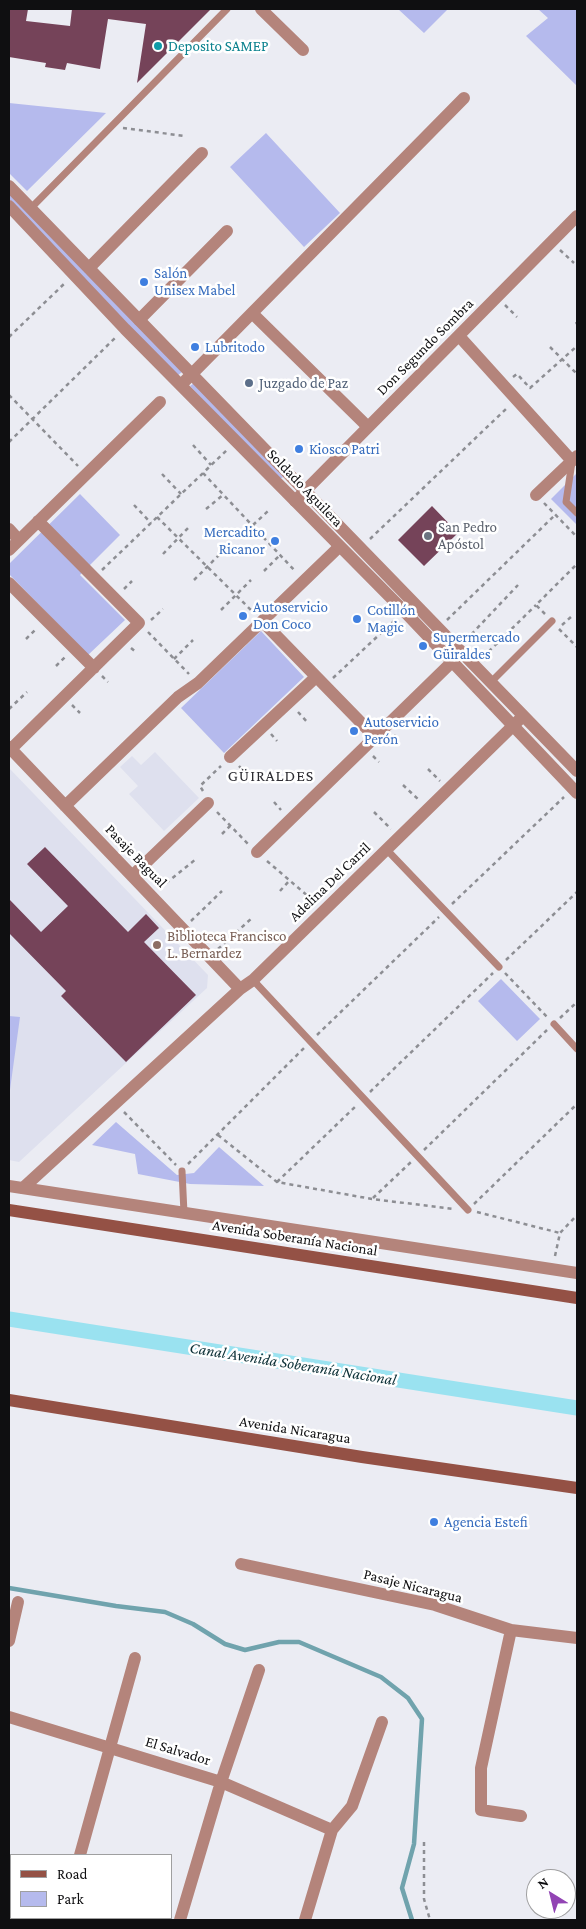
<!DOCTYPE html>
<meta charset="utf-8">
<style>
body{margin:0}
#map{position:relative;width:586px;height:1929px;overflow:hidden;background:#ebecf3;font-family:"Crimson Pro",serif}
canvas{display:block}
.frame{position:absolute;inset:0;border:10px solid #0f0f11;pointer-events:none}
.legend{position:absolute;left:10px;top:1854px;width:162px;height:65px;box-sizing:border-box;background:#fff;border:1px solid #9f9fa0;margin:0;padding:6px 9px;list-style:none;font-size:15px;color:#0f0f11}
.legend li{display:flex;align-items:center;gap:10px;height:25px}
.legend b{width:25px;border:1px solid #9f9fa0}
.north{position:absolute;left:526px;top:1869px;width:50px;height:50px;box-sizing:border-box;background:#fff;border:1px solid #9f9fa0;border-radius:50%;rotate:324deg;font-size:14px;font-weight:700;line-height:20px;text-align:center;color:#0f0f11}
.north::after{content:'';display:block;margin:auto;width:18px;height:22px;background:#9244b4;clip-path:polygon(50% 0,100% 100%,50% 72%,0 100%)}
</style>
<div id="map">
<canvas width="586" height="1929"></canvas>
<div class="frame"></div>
<ul class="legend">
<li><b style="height:6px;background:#945145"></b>Road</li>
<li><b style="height:14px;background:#b5baed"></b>Park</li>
</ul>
<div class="north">N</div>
</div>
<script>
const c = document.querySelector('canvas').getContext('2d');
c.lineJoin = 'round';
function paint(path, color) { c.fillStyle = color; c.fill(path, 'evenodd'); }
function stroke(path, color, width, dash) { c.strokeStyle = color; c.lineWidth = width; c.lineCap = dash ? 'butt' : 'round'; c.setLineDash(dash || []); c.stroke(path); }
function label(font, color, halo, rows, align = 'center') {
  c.font = font + ' "Crimson Pro",serif'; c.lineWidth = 5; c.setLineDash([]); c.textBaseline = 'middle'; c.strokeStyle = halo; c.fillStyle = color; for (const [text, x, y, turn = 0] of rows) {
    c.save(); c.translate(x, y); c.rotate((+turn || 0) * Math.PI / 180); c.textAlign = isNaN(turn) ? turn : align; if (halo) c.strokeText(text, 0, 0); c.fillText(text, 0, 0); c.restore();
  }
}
paint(new Path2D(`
 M155 752 199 798 164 831 129 794 138 786 120 767 132 756 141 765Z
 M9 768 208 975 207 988 19 1162 9 1160Z`), '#dee0ee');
paint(new Path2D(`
 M398 9H448L424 33Z
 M538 9H577V86L526 36 548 18Z
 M9 103 106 113 27 191 9 173Z
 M266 133 340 213 304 247 230 167Z
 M9 192 182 372 177 376 9 199Z
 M194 383 283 477 279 480 190 386Z
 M577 473V525L551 499Z
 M80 494 120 535 80 575 125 620 88 655 9 574V564Z
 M261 631 304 677 224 753 181 708Z
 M501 979 540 1019 517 1041 478 1001Z
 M9 1016 20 1017 9 1097Z
 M116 1122 177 1175 194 1173 219 1147 264 1186 190 1184 138 1174 135 1154 92 1145Z`), '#b5baed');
stroke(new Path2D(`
 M9 1588 116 1606 165 1612 193 1624 225 1644 245 1650 279 1642H299L381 1677 408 1698 422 1719 414 1844 402 1888 412 1920`), '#70a3ad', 4.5);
stroke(new Path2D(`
 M9 1319 577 1408`), '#9ae2f0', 15);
paint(new Path2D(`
 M9 9H28L26 21 70 26 72 9H211L137 83 146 24 108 19 100 69 67 63 65 70 45 67 46 63 9 57Z
 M432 506 458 533 424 566 398 540Z
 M45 847 128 932 146 914 159 928 144 942 196 995 126 1062 61 996 66 991 9 933V899L41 932 68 906 27 864Z`), '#754359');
stroke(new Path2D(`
 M123 128 185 136
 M560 250 574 263
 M505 305 517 317
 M576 322 577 324
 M9 337 66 282
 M550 347 576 373
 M513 377 517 374 530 388 577 346
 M9 395 78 466
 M9 442 115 338
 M193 445 211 465
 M203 473 296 572
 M162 474 181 494
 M544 503 577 537
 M134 505 151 523
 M206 509 223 495
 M157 517 254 613
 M253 525 268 511
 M370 539 507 408
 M163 554 189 527
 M102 570 228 449
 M264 571 280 555
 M194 580 222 552
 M124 589 132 581
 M221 610 251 580
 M545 614 536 605 577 564
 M151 620 163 609
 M447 620 555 515
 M562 625 572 616
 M559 629 577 647
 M148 632 189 674
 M26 639 37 628
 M466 640 518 585
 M131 648 137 653
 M483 657 536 605
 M174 659 193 640
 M56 666 66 656
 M102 676 108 682
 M333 678 395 620
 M72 705 80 713
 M9 709 27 692
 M298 712 308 723
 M271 734 277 741
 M394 735 399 739
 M373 756 379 762
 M239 766 247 775
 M428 769 440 781
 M305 772 313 780
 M403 785 420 801
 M203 791 200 786 221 766
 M274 802 281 810
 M217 812 248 844
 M374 812 391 829
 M222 834 230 826
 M267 861 316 903
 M160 888 196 859
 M280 891 289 881
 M452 904 564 797
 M191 921 222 891
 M218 949 253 917
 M506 960 577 892
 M505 973 548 1018
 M560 1018 577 1002
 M317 1035 439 917
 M370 1092 493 973
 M124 1112 176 1165
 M218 1135 277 1182 372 1199 454 1209
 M424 1150 547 1030
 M188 1164 305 1047
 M277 1182 357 1105
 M373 1198 411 1162
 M474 1204 577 1104
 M477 1212 560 1233
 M555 1256 560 1233 577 1215
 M424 1842V1899L430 1920`), '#8d8e93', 2.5, [4, 4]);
stroke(new Path2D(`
 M31 208 227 9
 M572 462 566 502 577 513
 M491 682 552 621
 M387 850 499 967
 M253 980 468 1210
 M554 1024 577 1049
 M182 1171 184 1213`), '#b4847b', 7);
stroke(new Path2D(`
 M261 9 303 50
 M89 268 202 153
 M253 314 368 427
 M139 320 227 231
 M459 336 572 461
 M181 385 464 98
 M536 495 577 456
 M295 501 577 216
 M9 529 19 540
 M9 550 160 402
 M9 583 94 668
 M263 622 375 737
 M9 747 240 989
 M11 749 139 623 38 521
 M230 757 316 677
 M65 806 178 697 198 683 339 547
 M257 852 453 661
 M132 876 208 803
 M23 1188 240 989 253 980 521 718
 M241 1564 435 1605 511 1630 577 1638
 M511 1630 481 1768V1810L521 1816
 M9 1641 18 1602
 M9 1717 221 1782 332 1830
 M80 1855 135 1658
 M62 1920V1918
 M180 1920 221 1782 259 1670
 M305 1920 332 1830 352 1806 382 1722`), '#b4847b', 12);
stroke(new Path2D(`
 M9 186 577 771
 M9 206 125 329 404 611 577 793
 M9 1186 577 1273`), '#b4847b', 12);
stroke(new Path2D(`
 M9 1210 577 1298
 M9 1400 362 1457 577 1488`), '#945145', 12);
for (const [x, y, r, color] of [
 [158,46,5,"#0f9aa8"],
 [144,282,5,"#3f7fe0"],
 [195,347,5,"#3f7fe0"],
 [249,383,5,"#5c6f8a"],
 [299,449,5,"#3f7fe0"],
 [428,536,5,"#6b7280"],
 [275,541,5,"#3f7fe0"],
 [243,616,5,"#3f7fe0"],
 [357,619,5,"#3f7fe0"],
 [423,646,5,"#3f7fe0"],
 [354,731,5,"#3f7fe0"],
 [157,945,5,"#8d6e63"],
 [434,1522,5,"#3f7fe0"]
]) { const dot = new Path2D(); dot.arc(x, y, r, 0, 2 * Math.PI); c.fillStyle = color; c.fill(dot); stroke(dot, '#fff', 2); }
label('15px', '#0d838f', '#fff', [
 ["Deposito SAMEP",168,46]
], 'left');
label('15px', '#366cbe', '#fff', [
 ["Salón",154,273],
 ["Unisex Mabel",154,290],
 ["Lubritodo",205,347],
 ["Kiosco Patri",309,449],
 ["Mercadito",265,532,"right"],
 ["Ricanor",265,549,"right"],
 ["Autoservicio",253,607],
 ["Don Coco",253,624],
 ["Cotillón",367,610],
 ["Magic",367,627],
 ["Supermercado",433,637],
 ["Güiraldes",433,654],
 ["Autoservicio",364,722],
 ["Perón",364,739],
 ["Agencia Estefi",444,1522]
], 'left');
label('15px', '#0f0f11', '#fff', [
 ["Don Segundo Sombra",425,347,-45],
 ["Soldado Aguilera",305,488,46],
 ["Pasaje Bagual",136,856,46],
 ["Adelina Del Carril",330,882,-44],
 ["Avenida Soberanía Nacional",295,1238,9],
 ["Avenida Nicaragua",295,1430,9],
 ["Pasaje Nicaragua",413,1586,14],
 ["El Salvador",178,1751,17]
]);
label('15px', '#4e5e75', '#fff', [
 ["Juzgado de Paz",259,383]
], 'left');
label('15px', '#5b616d', '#fff', [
 ["San Pedro",438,527],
 ["Apóstol",438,544]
], 'left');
label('15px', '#785e54', '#fff', [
 ["Biblioteca Francisco",167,936],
 ["L. Bernardez",167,953]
], 'left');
c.letterSpacing = '1px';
label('16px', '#2c2c32', '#fff', [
 ["GÜIRALDES",271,776]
]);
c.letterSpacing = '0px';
label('italic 16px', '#0d3137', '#fff', [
 ["Canal Avenida Soberanía Nacional",293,1364,9]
]);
</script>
